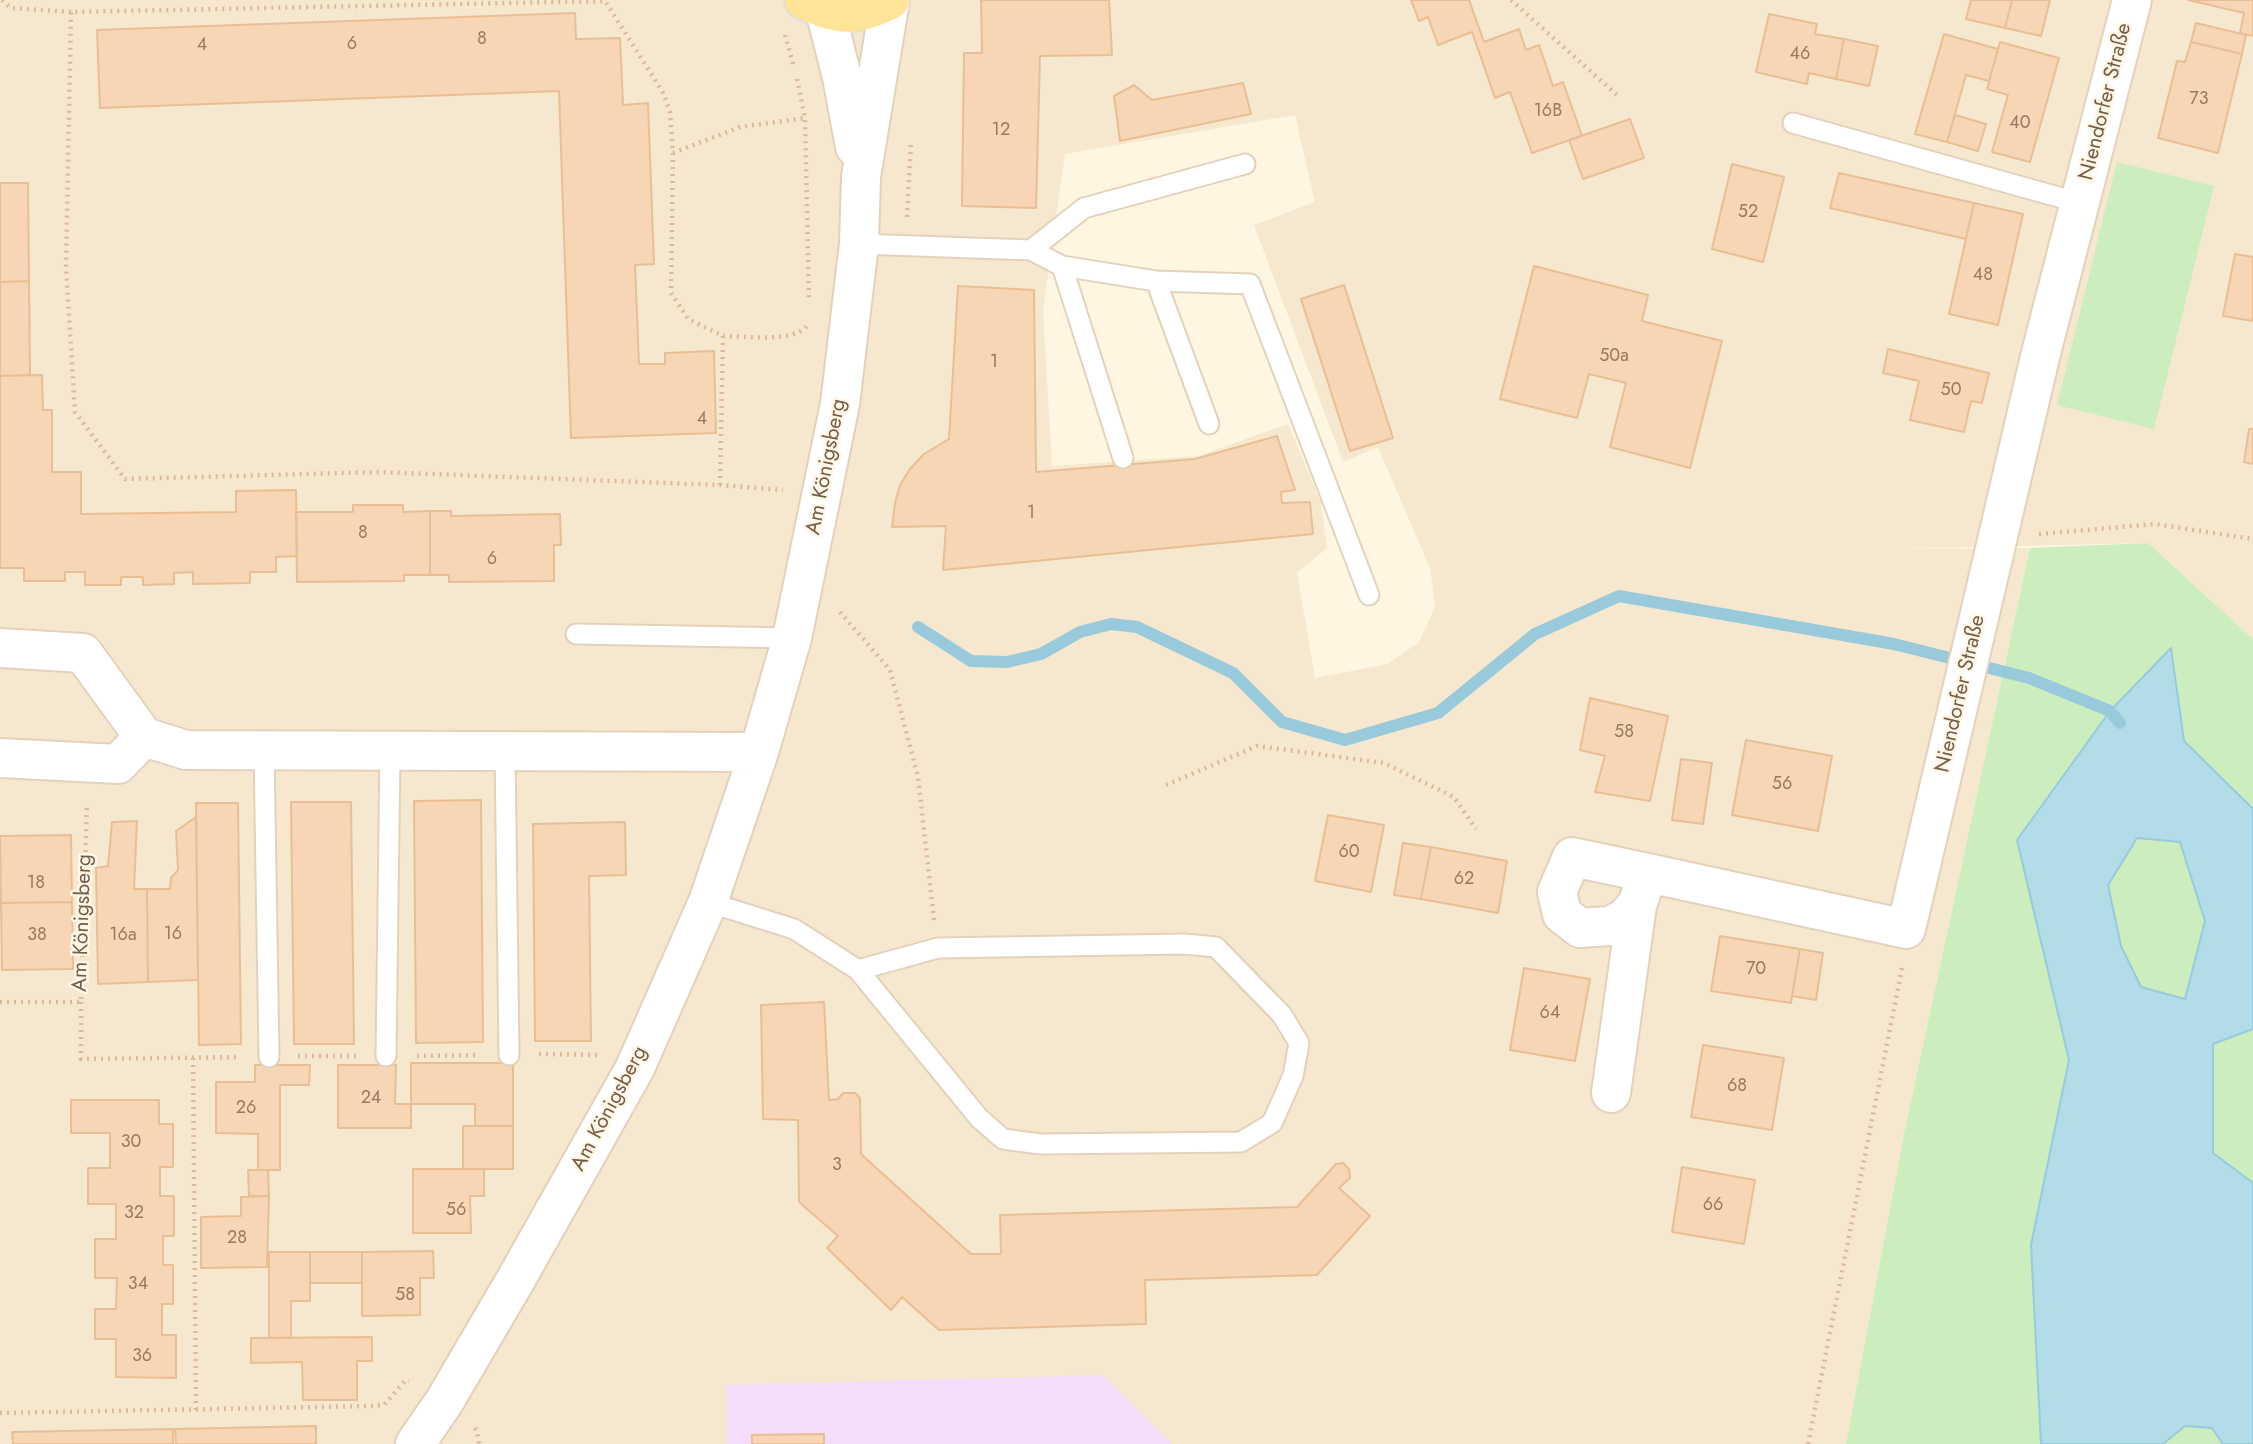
<!DOCTYPE html>
<meta charset="utf-8">
<style>
body{margin:0}
canvas{display:block;background:#fef6e0}
</style>
<canvas width="2253" height="1444"></canvas>
<script>
const c = document.querySelector('canvas').getContext('2d');
c.lineJoin = 'round';
function paint(path, color) { c.fillStyle = color; c.fill(path, 'evenodd'); }
function stroke(path, color, width, dash) { c.strokeStyle = color; c.lineWidth = width; c.lineCap = dash ? 'butt' : 'round'; c.setLineDash(dash || []); c.stroke(path); }
function label(font, color, halo, rows, align = 'center') {
  c.font = font + ' Jost,sans-serif'; c.lineWidth = 5; c.setLineDash([]); c.textBaseline = 'middle'; c.strokeStyle = halo; c.fillStyle = color; for (const [text, x, y, turn = 0] of rows) {
    c.save(); c.translate(x, y); c.rotate((+turn || 0) * Math.PI / 180); c.textAlign = isNaN(turn) ? turn : align; if (halo) c.strokeText(text, 0, 0); c.fillText(text, 0, 0); c.restore();
  }
}
paint(new Path2D(`
 M0 0H2253V639L2148 543 1884 549 2030 548 1905 1129 1846 1444H0ZM1295 115 1315 202 1254 225 1343 462 1378 447 1430 568 1435 607 1419 642 1388 664 1315 678 1297 573 1327 548 1321 502 1288 424 1198 456 1052 466 1043 310 1065 154Z`), '#f6e8ce');
paint(new Path2D(`
 M1103 1375 1172 1444H727L726 1385Z`), '#f3ddfa');
paint(new Path2D(`
 M2117 162 2214 186 2154 429 2057 405Z
 M2148 543 2253 639V809L2184 741 2171 649 2017 840 2069 1060 2031 1245 2041 1444H1846L1905 1129 2030 548Z
 M2137 838 2180 842 2205 921 2185 999 2141 987 2121 946 2107 885Z
 M2253 1029V1183L2213 1153V1044Z
 M2184 1426 2213 1428 2223 1444H2163Z`), '#ccedbe');
const water = new Path2D(`
 M2171 648 2184 741 2253 809V1029L2213 1044V1153L2253 1183V1444H2223L2212 1428 2185 1426 2163 1444H2041L2031 1245 2069 1060 2017 840 2110 711ZM2137 838 2180 842 2205 921 2185 999 2141 987 2121 946 2108 885Z`);
paint(water, '#b3dce9');
stroke(water, '#99cadc', 2);
stroke(new Path2D(`
 M918 627 971 661 1007 662 1041 654 1080 632 1111 624 1137 627 1233 673 1282 722 1345 740 1438 713 1535 634 1619 596 1894 644 2029 678 2110 711 2120 723`), '#99cadc', 12);
const building = new Path2D(`
 M981 0H1109L1112 55 1040 56 1036 208 962 206 964 53H982Z
 M1411 0H1469L1484 42 1519 29 1526 50 1539 45 1553 86 1563 82 1582 136 1532 153 1510 92 1495 98 1472 32 1438 45 1428 17 1419 21Z
 M1971 0H2012L2005 28 1966 19Z
 M2012 0H2050L2041 36 2005 28Z
 M2188 0H2253V36L2240 33 2244 13Z
 M575 13 576 39 620 38 623 105 648 103 654 264 635 265 639 364H665V353L714 351 716 433 571 438 559 91 100 108 97 30Z
 M1769 14 1817 24 1815 34 1844 39 1836 79 1809 73 1807 84 1756 72Z
 M2196 23 2246 35 2242 54 2191 42Z
 M1944 34 1998 49 1989 81 1966 75 1947 142 1915 134Z
 M1844 39 1878 46 1869 86 1836 79Z
 M2000 42 2059 58 2030 162 1992 152 2008 95 1987 89Z
 M2191 42 2242 54 2218 153 2158 138 2177 61 2185 62Z
 M1243 83 1251 114 1120 141 1114 96 1134 85 1152 100Z
 M1955 115 1986 124 1978 151 1947 142Z
 M1630 119 1644 158 1583 179 1569 140Z
 M1732 164 1784 177 1763 262 1712 249Z
 M1839 173 1974 203 1966 239 1830 208Z
 M0 183H28L29 281 0 282Z
 M1974 203 2023 214 1998 325 1949 314Z
 M2235 254 2253 257V321L2223 316Z
 M1534 266 1648 295 1642 321 1722 341 1690 468 1610 447 1626 383 1589 374 1577 418 1500 399Z
 M29 281 30 375 0 376V282Z
 M1344 285 1393 438 1350 451 1301 299Z
 M958 286 1034 290 1036 472 1195 459 1277 436 1295 490 1281 492 1282 503 1310 502 1313 534 943 570 946 526 892 527 895 503 900 485 910 469 924 454 949 439Z
 M1888 349 1989 373 1982 403 1971 401 1964 432 1910 420 1919 381 1883 373Z
 M42 375 43 410H52V472H81V514L236 512V491L296 490 297 556 276 557V572H250V583L193 584V572L174 573V584L143 585V577H121V585H85V572H65V581H24V568H0V376Z
 M2249 429H2253V464L2244 462Z
 M353 505H403V512L430 511V575H404V581L297 582 296 512H353Z
 M430 511H451V516L560 514 561 545H554V581L449 582V575H430Z
 M1590 698 1668 716 1650 801 1595 792 1605 756 1580 750Z
 M1746 740 1832 756 1818 831 1732 815Z
 M1681 759 1712 763 1703 824 1672 820Z
 M481 800 483 1042 416 1043 414 801Z
 M291 802H351L354 1044H294Z
 M196 803H238L241 1044 199 1045Z
 M1328 815 1384 825 1371 892 1315 881Z
 M196 817 198 980 148 982 147 889H170L171 878 178 870 176 831Z
 M137 821 134 889H147L148 982 98 984 96 868 108 866 112 822Z
 M625 822 626 875 589 876 591 1041H535L533 824Z
 M71 835 72 902 1 903 0 836Z
 M1403 843 1431 847 1421 899 1394 895Z
 M1431 847 1507 861 1498 913 1421 899Z
 M72 902 73 969 2 970 1 903Z
 M1720 936 1800 949 1791 1003 1711 991Z
 M1800 949 1823 953 1816 1000 1792 996Z
 M1524 968 1590 979 1575 1061 1510 1050Z
 M824 1002 829 1100 838 1099 843 1093H855L860 1098 861 1154 971 1254H1001L1000 1215 1297 1207 1336 1164 1343 1163 1349 1169 1350 1178 1339 1188 1370 1216 1317 1275 1145 1280 1146 1324 939 1330 902 1297 891 1310 827 1248 838 1236 799 1202 798 1120 763 1119 761 1005Z
 M1703 1045 1784 1058 1772 1130 1691 1117Z
 M411 1063H513V1126H475V1104H411Z
 M255 1065H310L309 1085H280V1170H258V1134L216 1133V1082H255Z
 M338 1065H396L395 1104H411V1128H338Z
 M71 1100H159V1124H173V1167H160V1196H174V1236H163V1265H173V1304H162V1335H176V1378L116 1377V1339H95V1309H116L117 1278H95V1239H116V1204H88V1168H110V1133H71Z
 M463 1126H513V1169H463Z
 M1682 1167 1755 1180 1744 1244 1672 1232Z
 M413 1169H484V1196H470L471 1233H413Z
 M248 1170H268L269 1196H249Z
 M269 1196 267 1267 201 1268V1217L241 1216V1197Z
 M433 1251 434 1278H420V1315L362 1316V1252Z
 M269 1252H310V1301H291V1338H269Z
 M310 1252H362V1283H310Z
 M372 1337V1361H357V1400H303L302 1362 251 1363V1338Z
 M316 1426V1444H176L175 1429Z
 M173 1429V1444H13L12 1432Z
 M824 1434V1444H752V1435Z`);
paint(building, '#f6d6b5');
stroke(building, '#eabe94', 2);
const service = new Path2D(`
 M1793 123 2080 203
 M859 244 1031 250 1084 208 1245 164
 M1031 250 1062 266 1123 458
 M1062 266 1156 281 1250 284 1369 595
 M1156 281 1209 424
 M576 634 792 638
 M264 750 269 1057
 M505 751 509 1055
 M708 902 794 929 858 970 979 1118 1003 1139 1040 1144 1241 1142 1272 1123 1293 1076 1299 1043 1282 1015 1216 947 1185 944 938 948 858 970
 M386 1056 390 750`);
const minor = new Path2D(`
 M825 10 842 77 855 147
 M0 648 83 653 144 737 186 750 759 752
 M0 758 118 764 144 737
 M1648 873 1572 857 1557 892 1562 914 1580 928 1610 926 1625 918 1637 905 1648 873 1906 929 2040 357 2132 0
 M1611 1093 1637 905
 M415 1444 444 1402 515 1281 635 1068 708 902 759 752 792 638 840 404 859 244 861 177 890 0`);
const primary = new Path2D(`
 M804 0C839 17 856 17 890 0`);
stroke(service, '#e3d2bb', 23);
stroke(minor, '#e3d2bb', 42);
stroke(primary, '#e4deda', 42);
stroke(new Path2D(`
 M2 0 11 8 71 12
 M1511 0 1617 95
 M785 35 794 67
 M797 79 805 118 809 300
 M673 153 740 127 805 118
 M907 217 911 142
 M723 336C746 336 792 343 807 326
 M720 485 723 336 688 319 671 293 673 153 670 113 664 94 605 1 71 12 66 266 75 412 125 479 379 472 720 485 783 490
 M2039 534 2155 524 2253 539
 M840 612 890 670 918 777 934 920
 M1166 785 1257 746 1384 763 1454 797 1476 829
 M0 1002H81L87 803
 M81 1002V1059L240 1057
 M539 1054 597 1055
 M298 1056H356
 M417 1056 478 1055
 M193 1058 196 1411
 M0 1413 371 1406 384 1405 406 1380 409 1381
 M475 1428 477 1431 479 1444
 M1808 1444 1902 968`), '#dbb999', 4.5, [2, 5]);
stroke(service, '#fff', 19);
stroke(minor, '#fff', 38);
stroke(primary, '#ffe396', 38);
label('18px', '#977a61', null, [
 ["8",482,40],
 ["6",352,45],
 ["4",202,46],
 ["46",1800,55],
 ["73",2199,100],
 ["16B",1548,112],
 ["40",2020,124],
 ["12",1001,131],
 ["52",1748,213],
 ["48",1983,276],
 ["50a",1614,357],
 ["1",994,363],
 ["50",1951,391],
 ["4",702,420],
 ["1",1031,514],
 ["8",363,534],
 ["6",492,560],
 ["58",1624,733],
 ["56",1782,785],
 ["60",1349,853],
 ["62",1464,880],
 ["18",36,884],
 ["16",173,935],
 ["38",37,936],
 ["16a",123,936],
 ["70",1756,970],
 ["64",1550,1014],
 ["68",1737,1087],
 ["24",371,1099],
 ["26",246,1109],
 ["30",131,1143],
 ["3",837,1166],
 ["66",1713,1206],
 ["56",456,1211],
 ["32",134,1214],
 ["28",237,1239],
 ["34",138,1285],
 ["58",405,1296],
 ["36",142,1357]
]);
label('21px', '#775c45', '#fff8e8', [
 ["Niendorfer Straße",2106,102,-76],
 ["Am Königsberg",827,467,-79],
 ["Niendorfer Straße",1961,694,-77],
 ["Am Königsberg",83,923,-88],
 ["Am Königsberg",610,1109,-62]
]);
</script>
